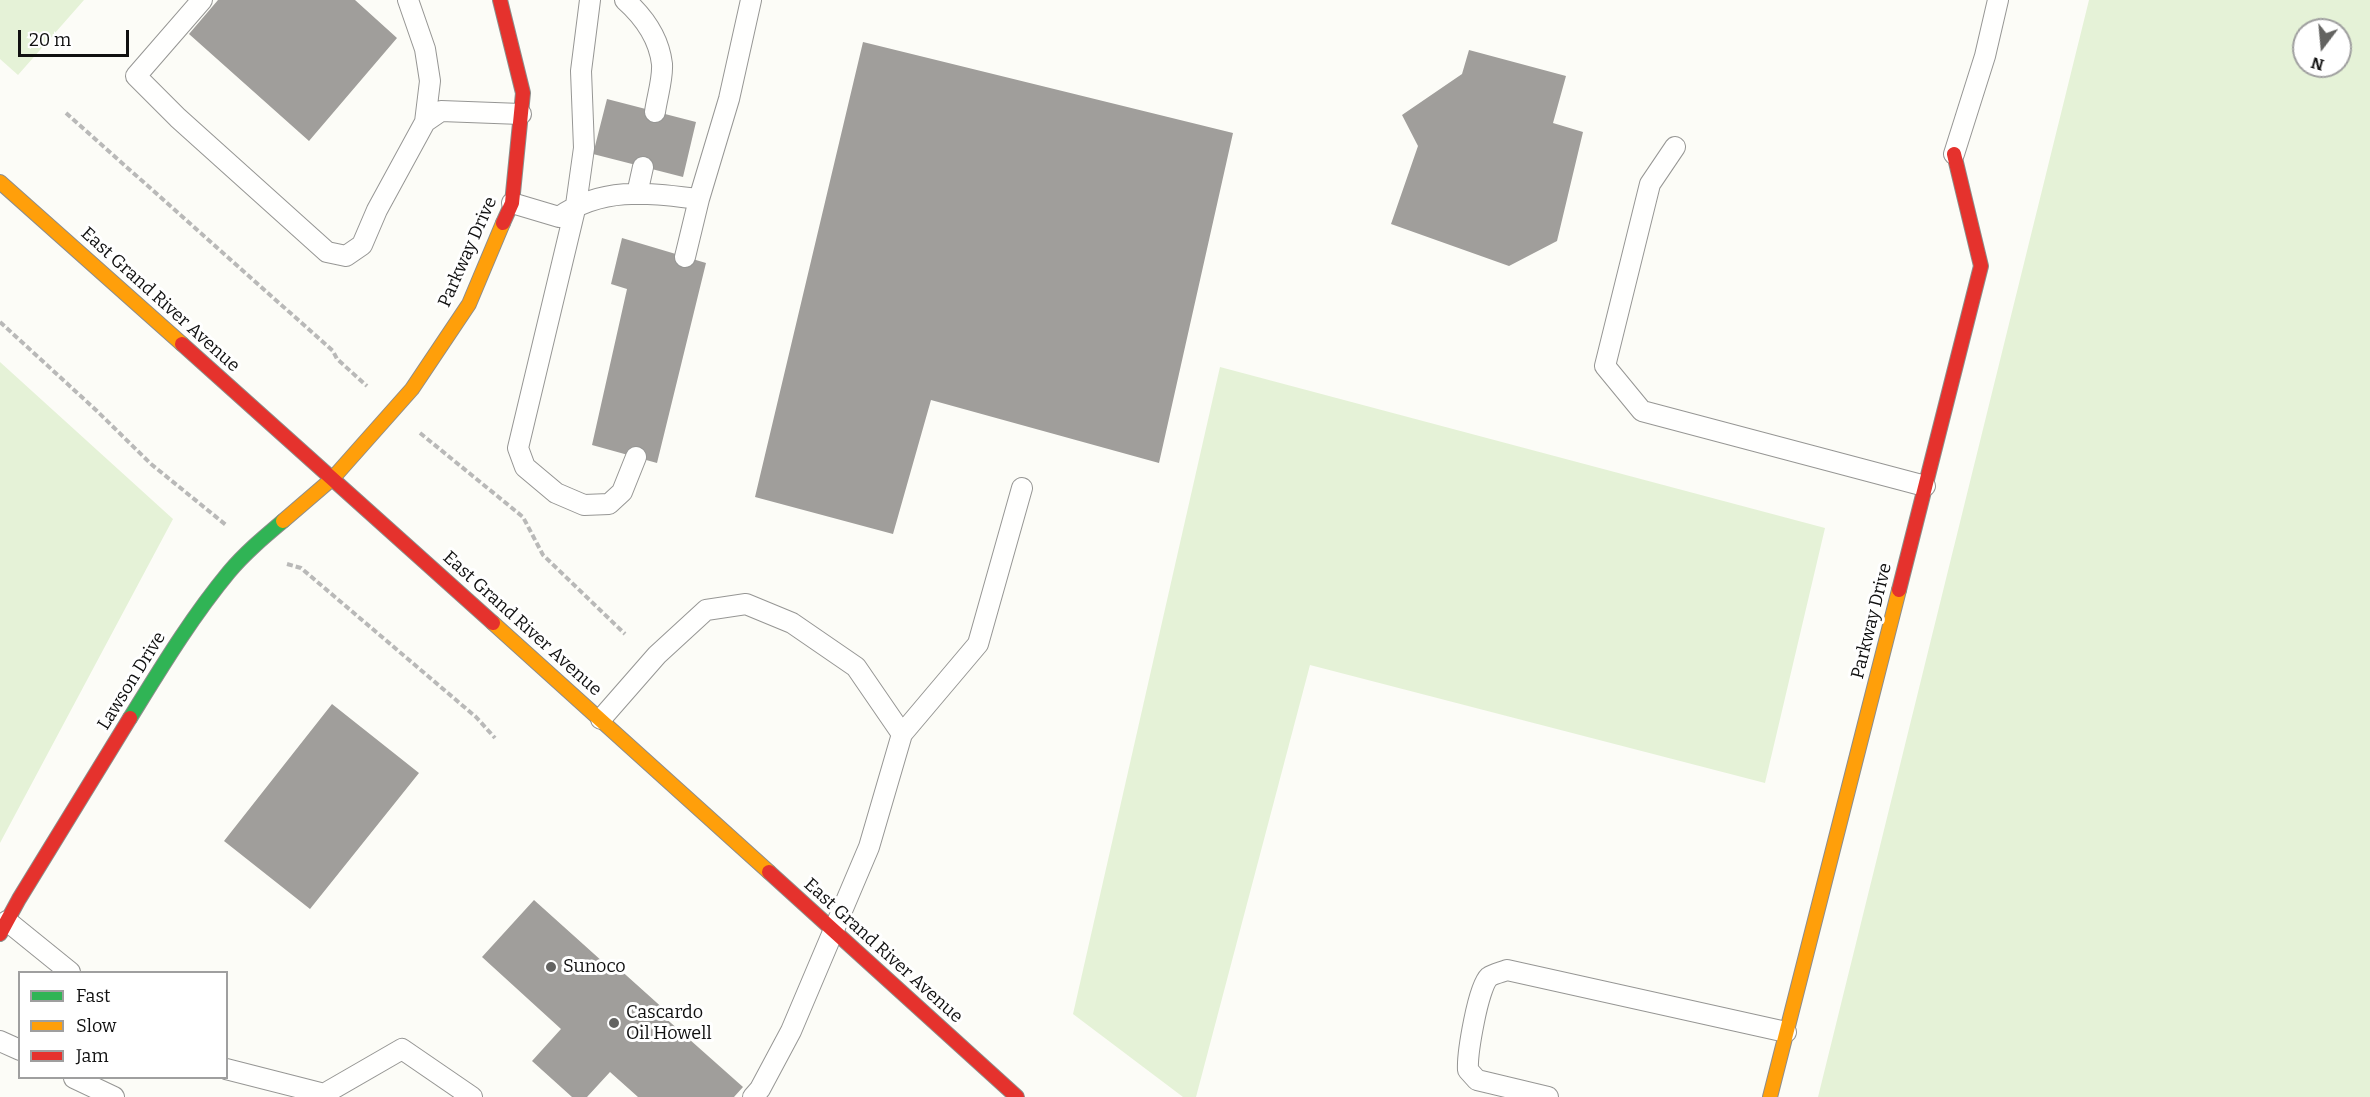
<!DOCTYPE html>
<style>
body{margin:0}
#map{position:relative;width:2370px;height:1097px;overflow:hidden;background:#fcfcf7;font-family:Bitter,serif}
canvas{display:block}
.legend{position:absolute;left:18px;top:971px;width:210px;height:108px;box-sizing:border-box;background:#fff;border:2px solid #9f9f9f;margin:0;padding:8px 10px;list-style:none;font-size:18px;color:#101010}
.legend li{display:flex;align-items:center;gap:12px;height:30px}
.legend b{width:30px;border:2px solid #9f9f9f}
.north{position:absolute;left:2292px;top:18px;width:60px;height:60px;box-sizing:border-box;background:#fff;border:2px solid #9f9f9f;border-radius:50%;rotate:196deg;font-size:16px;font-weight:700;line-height:24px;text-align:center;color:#101010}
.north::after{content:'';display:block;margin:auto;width:21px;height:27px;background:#636361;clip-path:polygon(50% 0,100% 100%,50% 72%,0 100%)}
.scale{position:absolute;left:18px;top:30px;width:111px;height:27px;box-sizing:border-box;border:3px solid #101010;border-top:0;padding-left:8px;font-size:18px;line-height:21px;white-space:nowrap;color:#101010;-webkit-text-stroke:4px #fff;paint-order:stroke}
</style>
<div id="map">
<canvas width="2370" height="1097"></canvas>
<ul class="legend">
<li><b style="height:8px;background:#30b455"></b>Fast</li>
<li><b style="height:8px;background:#ff9f0a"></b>Slow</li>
<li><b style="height:8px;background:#e5322d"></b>Jam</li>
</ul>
<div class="north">N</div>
<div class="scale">20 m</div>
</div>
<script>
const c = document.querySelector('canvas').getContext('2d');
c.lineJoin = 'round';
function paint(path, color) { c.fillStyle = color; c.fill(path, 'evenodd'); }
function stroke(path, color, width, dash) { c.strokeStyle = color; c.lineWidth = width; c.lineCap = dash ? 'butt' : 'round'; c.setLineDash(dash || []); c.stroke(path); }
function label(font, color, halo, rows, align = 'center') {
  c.font = font + ' Bitter,serif'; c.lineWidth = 6; c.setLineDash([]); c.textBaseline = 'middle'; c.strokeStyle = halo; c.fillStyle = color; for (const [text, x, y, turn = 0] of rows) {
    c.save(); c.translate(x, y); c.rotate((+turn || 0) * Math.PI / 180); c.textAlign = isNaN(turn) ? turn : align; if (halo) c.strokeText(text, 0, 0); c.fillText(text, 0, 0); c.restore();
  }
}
paint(new Path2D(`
 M0 0H84L18 75 0 59Z
 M2089 0H2370V1097H1818ZM2304 30H2340V66H2304Z
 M0 362 173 519 0 843Z
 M1220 367 1825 528 1765 783 1310 665 1196 1097H1183L1073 1014Z`), '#e5f2d7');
paint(new Path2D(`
 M218 0H355L397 38 309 141 189 34Z
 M863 42 1233 133 1159 463 931 400 893 534 755 497Z
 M1469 50 1566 76 1553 123 1583 132 1557 241 1509 266 1391 224 1418 146 1402 115 1462 74Z
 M607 99 696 122 683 177 593 154Z
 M622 238 706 263 657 463 592 445 627 289 611 284Z
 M332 704 419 773 310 909 224 841Z
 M534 900 613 971 617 967 666 1011 662 1015 743 1087 734 1097H638L610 1072 587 1097H572L532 1061 561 1029 482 957Z`), '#a09e9b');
const lane = new Path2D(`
 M202 0 136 76 178 118 327 252 346 256 362 245 377 210 425 122 441 111 521 114
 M408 0 425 49 430 81 425 122
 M590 0 581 71 584 148 576 205 518 448 525 467 556 493 584 505 609 504 622 492 636 457
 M625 0C644 17 659 38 662 64 663 79 657 97 655 112
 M1675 147 1650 184 1605 366 1642 411 1925 486
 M1954 154 1985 56 1998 0
 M637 194 643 167
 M512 203 559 217C603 186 649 193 699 199L729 99 751 0
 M685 257 699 199
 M601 719 657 655 706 610 746 604 792 623 856 667 902 734 869 847 791 1031 760 1089 753 1097
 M902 734 978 644 1022 488
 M7 921 70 972
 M0 1041 20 1050
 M226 1069 324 1094 402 1049 472 1097
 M74 1078 114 1097
 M1548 1097 1477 1080 1468 1070C1467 1054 1478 987 1489 977 1493 974 1502 972 1507 970L1786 1032`);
const fast = new Path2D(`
 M130 718C161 668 191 618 229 572 245 553 264 537 283 521`);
const slow = new Path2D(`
 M0 182 182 344
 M283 521 333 478 412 389 469 304 503 223
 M493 623 769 872
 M1770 1097 1899 590`);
const jam = new Path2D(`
 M500 0 523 93 512 203 503 223
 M182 344 493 623
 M1899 590 1981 266 1954 154
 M769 872 1017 1097
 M0 934 19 899 130 718`);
stroke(lane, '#969694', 22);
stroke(fast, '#8d8d8b', 16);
stroke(slow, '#8d8d8b', 16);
stroke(jam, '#8d8d8b', 16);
stroke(new Path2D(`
 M66 113 333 351 337 359 367 386
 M0 322 97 411 151 464 226 525
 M420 433 523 517 543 555 625 634
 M287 564 301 568 476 717 495 738`), '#b9b9b8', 4, [6, 3]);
stroke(lane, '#fffffe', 20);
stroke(fast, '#30b455', 14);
stroke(slow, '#ff9f0a', 14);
stroke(jam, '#e5322d', 14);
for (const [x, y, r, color] of [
 [551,967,6,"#636361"],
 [614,1023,6,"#636361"]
]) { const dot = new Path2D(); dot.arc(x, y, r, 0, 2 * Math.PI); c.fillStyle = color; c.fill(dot); stroke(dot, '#fff', 2); }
label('18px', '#101010', '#fff', [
 ["Parkway Drive",468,252,-66],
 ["East Grand River Avenue",160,300,42],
 ["Parkway Drive",1872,621,-76],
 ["East Grand River Avenue",522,624,42],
 ["Lawson Drive",132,681,-58],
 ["East Grand River Avenue",883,951,42]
]);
label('18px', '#101010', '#fff', [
 ["Sunoco",563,967],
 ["Cascardo",626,1013],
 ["Oil Howell",626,1034]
], 'left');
</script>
